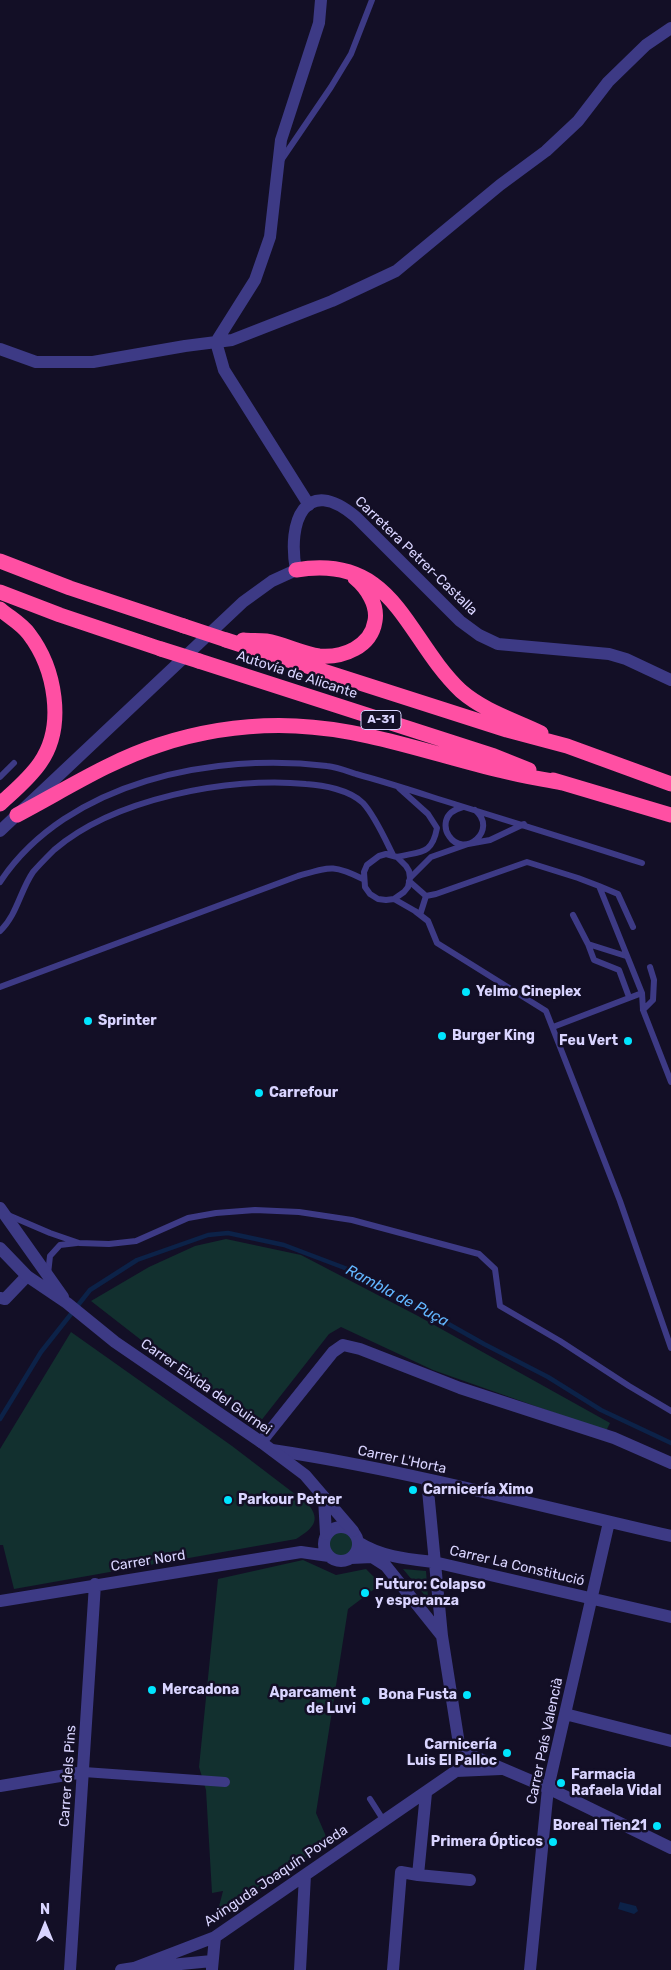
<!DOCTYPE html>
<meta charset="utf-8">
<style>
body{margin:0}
#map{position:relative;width:671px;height:1970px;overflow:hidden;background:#130f26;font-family:Rubik,sans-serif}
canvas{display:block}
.north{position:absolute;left:20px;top:1900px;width:50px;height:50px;-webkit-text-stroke:4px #130f26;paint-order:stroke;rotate:0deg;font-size:14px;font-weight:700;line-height:20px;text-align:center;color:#d9d4ff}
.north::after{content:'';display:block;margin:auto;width:18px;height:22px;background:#d9d4ff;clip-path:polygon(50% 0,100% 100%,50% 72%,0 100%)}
</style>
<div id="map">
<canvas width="671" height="1970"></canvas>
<div class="north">N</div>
</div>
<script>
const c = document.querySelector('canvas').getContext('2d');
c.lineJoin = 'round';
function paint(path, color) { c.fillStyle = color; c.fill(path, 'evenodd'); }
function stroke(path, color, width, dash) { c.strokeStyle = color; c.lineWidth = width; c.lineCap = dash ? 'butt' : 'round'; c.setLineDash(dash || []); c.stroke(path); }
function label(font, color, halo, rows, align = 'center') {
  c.font = font + ' Rubik,sans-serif'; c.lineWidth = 5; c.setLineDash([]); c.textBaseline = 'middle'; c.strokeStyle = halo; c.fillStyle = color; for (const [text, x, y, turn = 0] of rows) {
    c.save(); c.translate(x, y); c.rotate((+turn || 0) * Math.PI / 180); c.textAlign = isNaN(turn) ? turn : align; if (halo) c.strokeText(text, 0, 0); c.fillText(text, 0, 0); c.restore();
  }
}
paint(new Path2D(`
 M226 1239 301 1255 418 1316 610 1423 606 1431 433 1370 341 1327 329 1334 260 1422 154 1350 91 1301 149 1267 195 1246Z
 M71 1332 232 1446 308 1504C322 1521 312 1529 296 1539L14 1589 3 1545H0V1449Z
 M327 1544a14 14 0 1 1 28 0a14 14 0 1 1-28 0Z
 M303 1560 336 1575 366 1569 381 1584 348 1609 316 1813 328 1841 275 1882 215 1922 223 1891 212 1893 206 1790 199 1767 218 1579Z
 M403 1569 426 1571 428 1598H427Z`), '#12302f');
paint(new Path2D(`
 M620 1902 636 1906 638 1911 634 1914 618 1909Z`), '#0c2248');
stroke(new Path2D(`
 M0 1419 41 1352 90 1290 137 1260 208 1235 228 1233 284 1245 358 1273 484 1344 548 1377 601 1410 671 1443`), '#0c2248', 4.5);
stroke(new Path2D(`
 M282 159 331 87 351 54 372 0
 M0 777 14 763
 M463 807C455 809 448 813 446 821 445 826 446 832 449 836 464 859 499 830 475 810
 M397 857C421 851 432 855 437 828L428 814 399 788
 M410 878 431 857 468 844 490 840 524 824
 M409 881 426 896 436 894 527 862 578 878 599 886 642 993 643 1010 671 1082
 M0 882C67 781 215 752 327 766 337 767 347 771 356 774 382 781 407 789 432 797 502 819 572 840 642 863
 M599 886 618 894 633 927
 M394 899 404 892 408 887 410 878 409 871 406 866 397 857 386 854 379 856 367 865 364 872 365 887 370 894 378 899 386 900 394 899 415 911 428 921 437 943 546 1011 620 1201 671 1348
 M420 915 426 896
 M573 915 588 944 594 960 619 970 629 997
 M0 931C17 915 20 891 33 872 39 865 47 857 54 850 113 799 229 776 306 784 323 785 350 790 363 803 375 816 385 839 393 855
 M588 944 626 956
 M0 987 298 876C330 867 332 864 363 879
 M643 1010 653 1000 654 980 650 967
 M553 1027 642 993
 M8 1215 50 1233 79 1243 109 1244 136 1241 188 1218 216 1213 255 1210 299 1212 352 1220 479 1254 495 1269 500 1306 560 1341 629 1386 671 1411
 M48 1274 50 1256 60 1245 77 1243
 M370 1799 384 1821`), '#3d3a85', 6);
stroke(new Path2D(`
 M84 1772 225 1782`), '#3d3a85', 10);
stroke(new Path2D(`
 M0 349 36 362H93L185 346 232 340 332 301 396 271 500 185 546 151 578 121 608 82 646 45 671 28
 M309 505 224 370 216 342 255 280 270 237 281 140 319 23 321 0
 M0 1298 5 1299 27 1276
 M261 1442 333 1352 343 1345 360 1349 460 1388 614 1438 671 1463
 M272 1450C406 1470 539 1506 671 1536
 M427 1480 442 1636
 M324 1544a17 17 0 1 1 34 0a17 17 0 1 1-34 0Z
 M358 1542C382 1557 407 1559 434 1562L671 1617
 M351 1558 372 1557 386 1566 442 1636 459 1744 466 1753 548 1788 671 1848
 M0 1601 301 1552 329 1556
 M565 1714 671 1741
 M0 1786 84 1772
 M418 1875 470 1880
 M150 1967 212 1961
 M212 1969 215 1937
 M70 1970 95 1584
 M121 1970 134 1968 215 1937 456 1771 501 1769
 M300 1970 305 1875
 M393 1970 401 1872 418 1875 426 1793
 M530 1970 548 1788 609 1522`), '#3d3a85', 12);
stroke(new Path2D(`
 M0 831 243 602 272 581 296 570C287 522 305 474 356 517L460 621 479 635 498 644 609 654 626 659 671 680
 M0 1208 63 1297
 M0 1248 27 1276 67 1303 115 1342 261 1442 305 1475 353 1531
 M324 1498 326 1534`), '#3d3a85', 12);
stroke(new Path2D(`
 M0 561 70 588 184 626
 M296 570C395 553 405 638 461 691 484 711 514 720 541 733
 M0 592 60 615 161 649
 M0 609C9 617 22 624 29 634 55 668 66 726 40 763 29 779 14 791 0 804
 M226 640 507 730 567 746 671 784
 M243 640C250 641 259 640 266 641 284 644 301 653 319 656 343 658 371 647 375 621 378 605 367 588 355 578
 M199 661 494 756 529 770
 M553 780 671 815
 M17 815C63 791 109 761 159 745 202 731 251 724 296 726 367 729 434 755 503 771 522 776 542 779 562 783`), '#ff4fa3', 15);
stroke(new Path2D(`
 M184 626 226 640
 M161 649 199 661`), '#ff4fa3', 15);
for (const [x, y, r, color] of [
 [466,992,5,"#00e5ff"],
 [88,1021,5,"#00e5ff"],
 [442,1036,5,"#00e5ff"],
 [628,1041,5,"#00e5ff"],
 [259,1093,5,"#00e5ff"],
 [413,1490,5,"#00e5ff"],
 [228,1500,5,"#00e5ff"],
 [365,1593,5,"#00e5ff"],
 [152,1690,5,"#00e5ff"],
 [467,1695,5,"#00e5ff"],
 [366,1701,5,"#00e5ff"],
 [507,1753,5,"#00e5ff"],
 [561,1783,5,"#00e5ff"],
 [657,1826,5,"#00e5ff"],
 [553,1842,5,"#00e5ff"]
]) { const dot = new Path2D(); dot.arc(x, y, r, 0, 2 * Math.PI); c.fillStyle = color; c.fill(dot); stroke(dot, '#130f26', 2); }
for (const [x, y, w] of [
 [381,720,40]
]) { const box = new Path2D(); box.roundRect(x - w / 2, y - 9.5, w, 19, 4); c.fillStyle = '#130f26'; c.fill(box); stroke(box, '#d9d4ff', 1); }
label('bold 12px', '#d9d4ff', null, [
 ["A-31",381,720]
]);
label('14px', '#d9d4ff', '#130f26', [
 ["Carretera Petrer-Castalla",416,556,44],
 ["Autovía de Alicante",297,675,18],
 ["Carrer Eixida del Guirnei",206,1387,35],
 ["Carrer L'Horta",402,1460,12],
 ["Carrer Nord",148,1561,-9],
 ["Carrer La Constitució",517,1566,13],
 ["Carrer País Valencià",545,1741,-78],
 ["Carrer dels Pins",68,1776,-86],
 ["Avinguda Joaquín Poveda",276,1876,-34]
]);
label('bold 14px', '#d9d4ff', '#130f26', [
 ["Yelmo Cineplex",476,992],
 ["Sprinter",98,1021],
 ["Burger King",452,1036],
 ["Feu Vert",618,1041,"right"],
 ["Carrefour",269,1093],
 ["Carnicería Ximo",423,1490],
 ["Parkour Petrer",238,1500],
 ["Futuro: Colapso",375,1585],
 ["y esperanza",375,1601],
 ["Mercadona",162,1690],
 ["Aparcament",356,1693,"right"],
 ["de Luvi",356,1709,"right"],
 ["Bona Fusta",457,1695,"right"],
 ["Carnicería",497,1745,"right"],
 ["Luis El Palloc",497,1761,"right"],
 ["Farmacia",571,1775],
 ["Rafaela Vidal",571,1791],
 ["Boreal Tien21",647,1826,"right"],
 ["Primera Ópticos",543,1842,"right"]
], 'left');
label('italic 15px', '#62b6ff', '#130f26', [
 ["Rambla de Puça",397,1296,28]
]);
</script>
